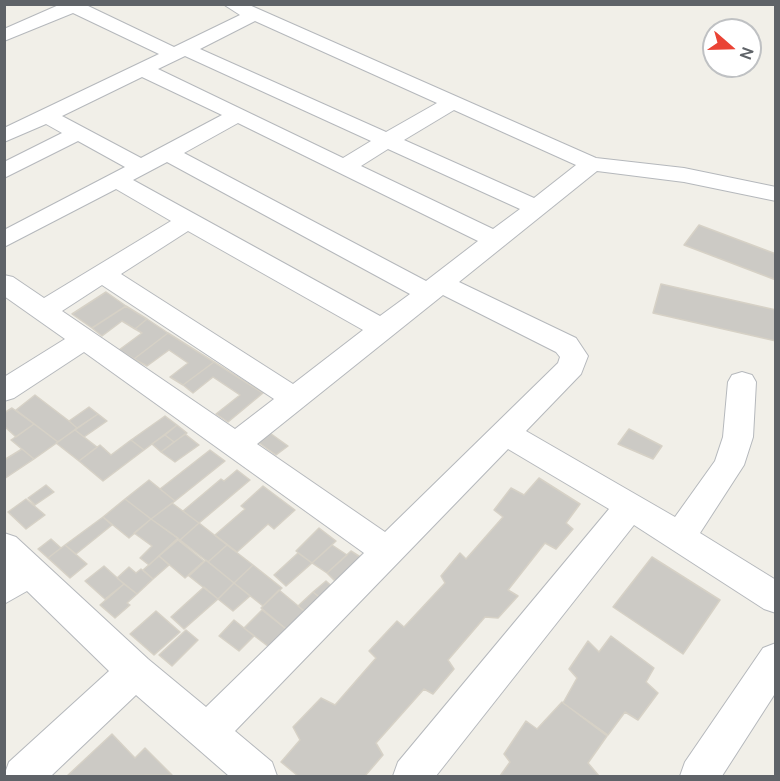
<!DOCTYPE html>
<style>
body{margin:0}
#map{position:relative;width:780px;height:781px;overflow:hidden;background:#f1efe8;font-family:Manrope,sans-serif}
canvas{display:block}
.frame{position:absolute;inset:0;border:6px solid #5f6368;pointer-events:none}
.north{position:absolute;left:702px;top:18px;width:60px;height:60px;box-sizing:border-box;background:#fff;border:2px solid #bfc1c3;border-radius:50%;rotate:110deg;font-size:16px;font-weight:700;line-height:24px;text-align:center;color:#5f6368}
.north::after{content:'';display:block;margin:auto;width:21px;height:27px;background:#ea4335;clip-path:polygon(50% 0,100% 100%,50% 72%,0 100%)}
</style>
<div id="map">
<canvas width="780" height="781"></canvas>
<div class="frame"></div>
<div class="north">N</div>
</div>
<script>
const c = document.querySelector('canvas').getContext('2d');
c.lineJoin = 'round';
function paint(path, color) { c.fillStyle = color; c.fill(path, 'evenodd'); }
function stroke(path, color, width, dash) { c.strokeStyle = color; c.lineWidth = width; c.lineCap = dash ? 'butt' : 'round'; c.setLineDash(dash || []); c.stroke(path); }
const building = new Path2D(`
 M699 225 776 254V280L684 245Z
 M661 284 776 310V341L653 313Z
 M106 292 126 306 92 328 72 314Z
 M126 306 147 319 135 329 122 321 102 336 92 328Z
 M147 319 168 333 134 359 119 350 142 333 135 329Z
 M168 333 214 362 183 385 170 377 188 363 169 350 147 366 134 359Z
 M214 362 263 393 228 422 216 414 240 395 213 377 193 393 183 385Z
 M35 395 69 421 77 428 58 442 16 410Z
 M89 407 98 414 77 428 69 421Z
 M12 408 34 424 16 437 4 426V413Z
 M98 414 107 421 84 437 75 430Z
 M165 416 177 425 144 450 131 440Z
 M34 424 58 442 34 459 11 440Z
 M177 425 187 433 174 442 165 435Z
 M629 429 662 446 653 459 618 444Z
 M75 430 97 447 79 461 56 443Z
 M267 431 288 446 276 455 255 440Z
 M185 434 199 445 175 462 161 452Z
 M165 435 174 442 161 452 152 444Z
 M131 440 144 450 103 481 79 461 100 445 111 455Z
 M22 449 34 459 4 479V460Z
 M210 450 225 461 175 501 160 489Z
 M237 470 250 480 199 523 183 511 221 479 224 481Z
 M539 478 580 504 566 523 573 529 556 549 545 543 508 590 518 596 498 618 485 617 448 660 454 669 433 694 424 689 376 743 383 755 365 776H298L281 762 300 740 293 727 321 698 335 705 376 658 369 651 397 621 404 627 445 583 441 576 460 553 466 559 503 517 494 510 511 488 524 495Z
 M149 480 175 501 151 519 125 499Z
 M46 485 54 492 35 505 28 498Z
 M263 486 295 510 274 529 268 524 237 552 215 535 245 509 241 506Z
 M26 499 45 515 26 529 8 512Z
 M125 499 151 519 129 538 103 517Z
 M172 503 199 523 180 540 151 519Z
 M103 517 112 525 76 554 65 545Z
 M151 519 178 538 149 565 140 558 152 546 134 533Z
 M199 523 227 545 208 562 180 540Z
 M319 528 336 541 312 563 296 551Z
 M51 539 61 548 48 558 38 549Z
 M178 540 204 561 185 578 159 556Z
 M65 545 87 564 70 578 48 558Z
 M227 545 253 565 234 583 208 562Z
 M332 545 347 555 327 573 312 563Z
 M351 551 365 560 339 585 327 573Z
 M298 553 312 563 286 586 274 575Z
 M159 556 169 565 153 579 143 570Z
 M652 557 720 600 683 654 613 607Z
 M206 560 234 583 218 599 189 576Z
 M253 565 282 588 263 606 234 583Z
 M104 566 124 584 105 599 85 581Z
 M129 567 136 573 141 569 153 579 137 594 117 578Z
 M326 581 336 590 324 601 313 592Z
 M234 583 250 596 233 611 218 599Z
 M124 584 137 594 127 603 130 605 115 618 100 605Z
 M204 587 218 599 184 629 171 617Z
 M279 590 309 615 291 633 261 608Z
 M313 592 324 601 309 615 298 606Z
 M262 610 291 633 273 650 244 628Z
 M156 611 180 632 154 655 130 634Z
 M234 620 254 636 239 651 219 636Z
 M186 630 198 640 172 666 159 655Z
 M611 636 654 668 646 682 658 693 638 720 625 712 608 735 563 703 577 678 569 669 588 641 599 652Z
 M562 702 607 736 588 763 599 776H500L510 762 504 754 526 721 537 729Z
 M112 734 135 758 145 748 172 775 67 776Z`);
paint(building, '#cccac5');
stroke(building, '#d6d1c6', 1.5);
const minor = new Path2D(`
 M61 4H84L174 47 240 15 223 4H247L596 158 684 168 776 187V201L684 182 597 171 459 282 576 338 588 356 581 374 526 431 675 517 715 461 723 437 728 382 732 375 742 372 752 375 756 382 753 437 744 465 700 533 776 580V613L764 609 634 525 436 776H393L398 762 609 509 508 449 235 731 272 762 277 776H229L136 695 51 776H4L9 762 109 671 27 591 4 604V533L16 537 148 659 206 707 364 553 84 352 14 398 4 401V377L65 339 4 296V275L13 277 44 298 171 221 116 189 4 247V230L125 167 78 141 4 178V162L62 133 46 124 4 142V128L159 54 73 13 4 41V29ZM255 21 437 103 386 132 200 49ZM185 56 371 141 343 158 158 69ZM142 77 222 115 141 158 62 116ZM454 110 576 165 534 198 404 140ZM238 123 478 241 426 281 184 153ZM388 149 520 209 493 229 361 166ZM167 162 410 294 380 316 133 180ZM188 231 363 330 293 384 121 274ZM102 285 274 399 235 429 62 311ZM443 295 556 352 560 357 558 363 385 532 257 444Z
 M776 643V692L722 776H680L685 762 763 648Z`);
stroke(minor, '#b5b8bc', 2);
paint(minor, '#fff');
</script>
